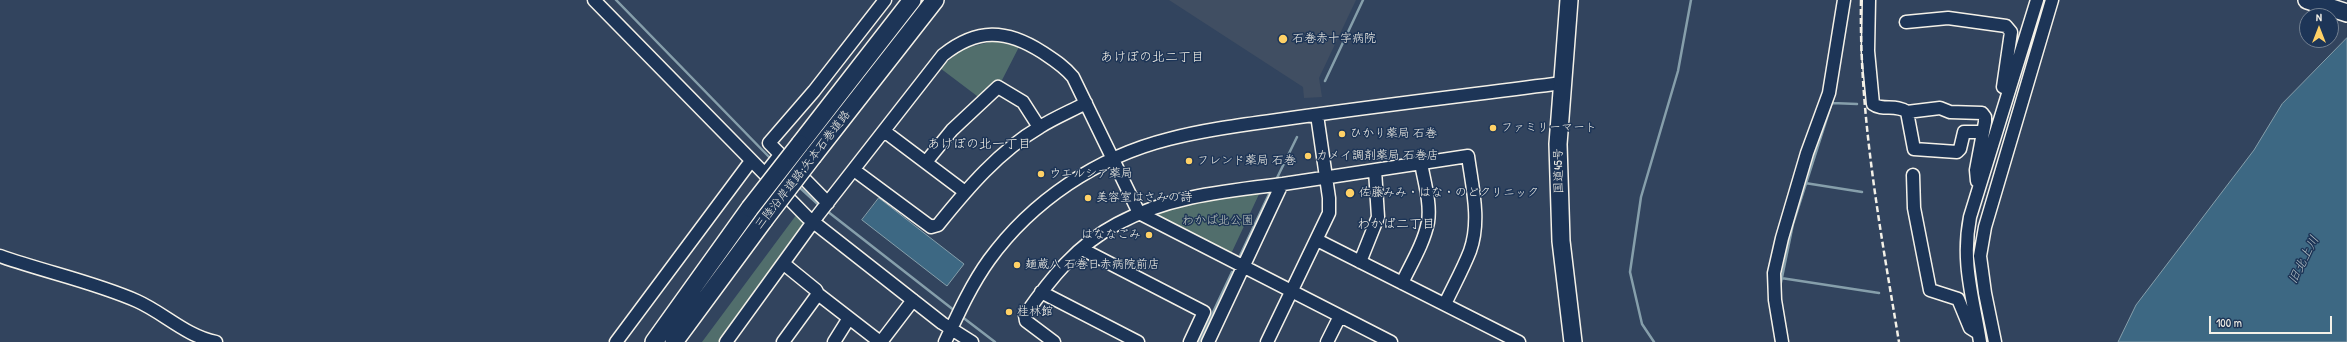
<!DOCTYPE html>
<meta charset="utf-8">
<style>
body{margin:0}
#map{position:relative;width:2347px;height:342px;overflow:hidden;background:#32445e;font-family:"Patrick Hand",sans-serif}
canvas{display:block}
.north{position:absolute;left:2299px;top:8px;width:40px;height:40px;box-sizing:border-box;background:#1d3557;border:1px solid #738091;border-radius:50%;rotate:0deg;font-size:11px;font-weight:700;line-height:16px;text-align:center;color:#f4f1e8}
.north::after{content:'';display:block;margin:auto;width:14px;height:18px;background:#ffd166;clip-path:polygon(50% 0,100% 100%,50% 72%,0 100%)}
.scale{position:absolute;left:2209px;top:316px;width:123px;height:18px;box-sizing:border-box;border:2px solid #f4f1e8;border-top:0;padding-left:5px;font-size:12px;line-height:14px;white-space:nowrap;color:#f4f1e8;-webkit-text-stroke:3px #1d3557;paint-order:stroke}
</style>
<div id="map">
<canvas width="2347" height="342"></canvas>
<div class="north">N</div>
<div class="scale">100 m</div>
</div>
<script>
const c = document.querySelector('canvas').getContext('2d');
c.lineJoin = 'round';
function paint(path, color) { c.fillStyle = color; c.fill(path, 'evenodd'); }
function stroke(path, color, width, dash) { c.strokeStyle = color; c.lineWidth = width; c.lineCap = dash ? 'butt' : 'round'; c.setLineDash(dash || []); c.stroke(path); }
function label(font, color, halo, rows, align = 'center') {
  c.font = font + ' "Patrick Hand","Klee One",sans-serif'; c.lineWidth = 3; c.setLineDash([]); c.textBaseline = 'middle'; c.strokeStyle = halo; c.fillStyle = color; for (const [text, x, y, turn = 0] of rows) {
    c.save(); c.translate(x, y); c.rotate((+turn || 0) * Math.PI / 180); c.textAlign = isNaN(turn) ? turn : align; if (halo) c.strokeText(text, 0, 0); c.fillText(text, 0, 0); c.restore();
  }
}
paint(new Path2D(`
 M1169 0H1356L1319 78 1322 97 1304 98 1303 87Z`), '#404e62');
paint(new Path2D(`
 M994 41 1019 47 1001 82 981 99 940 68 962 49Z
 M1261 190 1230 256 1151 216V212L1176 204Z
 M797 214 806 221 805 226 720 342H702Z`), '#516e6c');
const water = new Path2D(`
 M2347 38V342H2118L2136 305 2254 150 2282 104Z
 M879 198 964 264 947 286 862 220Z`);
paint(water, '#3d6883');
stroke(water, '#869fab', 1);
stroke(new Path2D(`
 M616 0 772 160
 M1325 81 1363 0
 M1832 103 1857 104
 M1275 182 1297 137
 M1805 183 1862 192
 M798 186 821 207
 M827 211 955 311
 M1238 260 1269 194
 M1781 278 1879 293
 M1780 287 1793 224 1833 99
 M961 316 995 342
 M1199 342 1232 272
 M1654 342 1642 324 1630 272 1641 197 1678 71 1691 0`), '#869fab', 2.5);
const minor = new Path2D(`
 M594 0 807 217 942 323 972 342
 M1869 0 1868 51 1873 104C1882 111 1897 104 1907 112L1914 149 1957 152 1960 149 1964 132H1983
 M1906 22 1948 18 2006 26 2011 32 2003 87
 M1907 112 1940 108 1950 112 1982 113 1985 117V122L1976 170 1977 181
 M884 131 965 192
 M926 162 952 130 998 87 1023 102 1039 127
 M854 170 931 227 938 225C967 189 999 151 1040 127 1054 118 1071 111 1086 103
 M765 174 780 155
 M1913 175 1914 208 1930 290 1958 299 1970 328 1978 333
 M828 203 769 143 814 91 885 0
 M1317 240 1519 342
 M1082 249 1204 312 1190 342
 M0 256C45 272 94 282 137 301 164 313 186 336 216 342
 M1360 262 1378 217 1375 170
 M784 264 816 290 818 294
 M1402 283C1411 264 1424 243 1428 222 1431 203 1424 181 1421 163
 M1041 292 1138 342
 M616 342 751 161
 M726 342 818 215 943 55C977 28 1006 29 1042 52 1054 60 1064 66 1073 77L1139 213 1391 342
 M783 342 818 294 880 342
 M834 342 849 318
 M881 342 913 300
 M945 342C958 314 971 285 989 260 1032 201 1097 157 1169 139 1214 127 1261 123 1306 116 1391 104 1477 94 1562 83
 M1054 342 1026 321 1025 315C1050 279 1077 245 1117 224 1168 196 1226 191 1283 184 1345 175 1406 165 1468 156 1472 186 1481 221 1470 251 1463 269 1453 287 1445 304
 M1208 342 1282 184
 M1267 342 1329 213V198L1317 115
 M1327 342 1340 316
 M1782 342 1775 300 1774 273 1782 238 1807 153 1829 93 1844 0
 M1980 342C1973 297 1961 263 1970 217L2037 0
 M1995 342 1985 293 1980 256 1985 227 2052 0`);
const highway = new Path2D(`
 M1569 0 1558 144 1561 241 1573 342
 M2307 0 2347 13
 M800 144 912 0
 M813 156 935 0
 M654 342 750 208
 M674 342 764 220`);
stroke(minor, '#f4f1e8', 15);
stroke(highway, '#f4f1e8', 20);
stroke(minor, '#1d3557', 12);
stroke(highway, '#1d3557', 17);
stroke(new Path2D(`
 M1861 0C1859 116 1880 228 1899 342`), '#f4f1e8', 2.5, [6, 3]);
const highwayBridge = new Path2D(`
 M750 208 800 144
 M764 220 813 156`);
stroke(highwayBridge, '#f4f1e8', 20, []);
stroke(highwayBridge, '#1d3557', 17);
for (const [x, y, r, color] of [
 [1283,39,5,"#ffd166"],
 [1493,128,4,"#ffd166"],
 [1342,134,4,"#ffd166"],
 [1308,156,4,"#ffd166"],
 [1189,161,4,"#ffd166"],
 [1041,174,4,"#ffd166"],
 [1350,193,5,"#ffd166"],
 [1088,198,4,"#ffd166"],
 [1149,235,4,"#ffd166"],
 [1017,265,4,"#ffd166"],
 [1009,312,4,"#ffd166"]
]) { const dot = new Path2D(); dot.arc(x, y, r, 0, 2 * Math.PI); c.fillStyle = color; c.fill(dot); stroke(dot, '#1d3557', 1.5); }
label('12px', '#f4f1e8', '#1d3557', [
 ["石巻赤十字病院",1292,39],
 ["ファミリーマート",1501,128],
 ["ひかり薬局 石巻",1350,134],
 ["カメイ調剤薬局 石巻店",1316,156],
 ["フレンド薬局 石巻",1197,161],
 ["ウエルシア薬局",1049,174],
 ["佐藤みみ・はな・のどクリニック",1359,193],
 ["美容室はさみの詩",1096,198],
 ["はななごみ",1141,235,"right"],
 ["麺蔵八 石巻日赤病院前店",1025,265],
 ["桂林館",1017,312]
], 'left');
label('12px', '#f4f1e8', '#1d3557', [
 ["三陸沿岸道路;矢本石巻道路",803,170,-52],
 ["国道45号",1559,171,-91]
]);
label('12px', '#bbc3bd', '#1d3557', [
 ["わかば北公園",1218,221]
]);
label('13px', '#f4f1e8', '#1d3557', [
 ["あけぼの北二丁目",1152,58],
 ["あけぼの北一丁目",979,145],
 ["わかば二丁目",1396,225]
]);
label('italic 13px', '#b4c1c5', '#1d3557', [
 ["旧北上川",2304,260,-63]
]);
</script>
